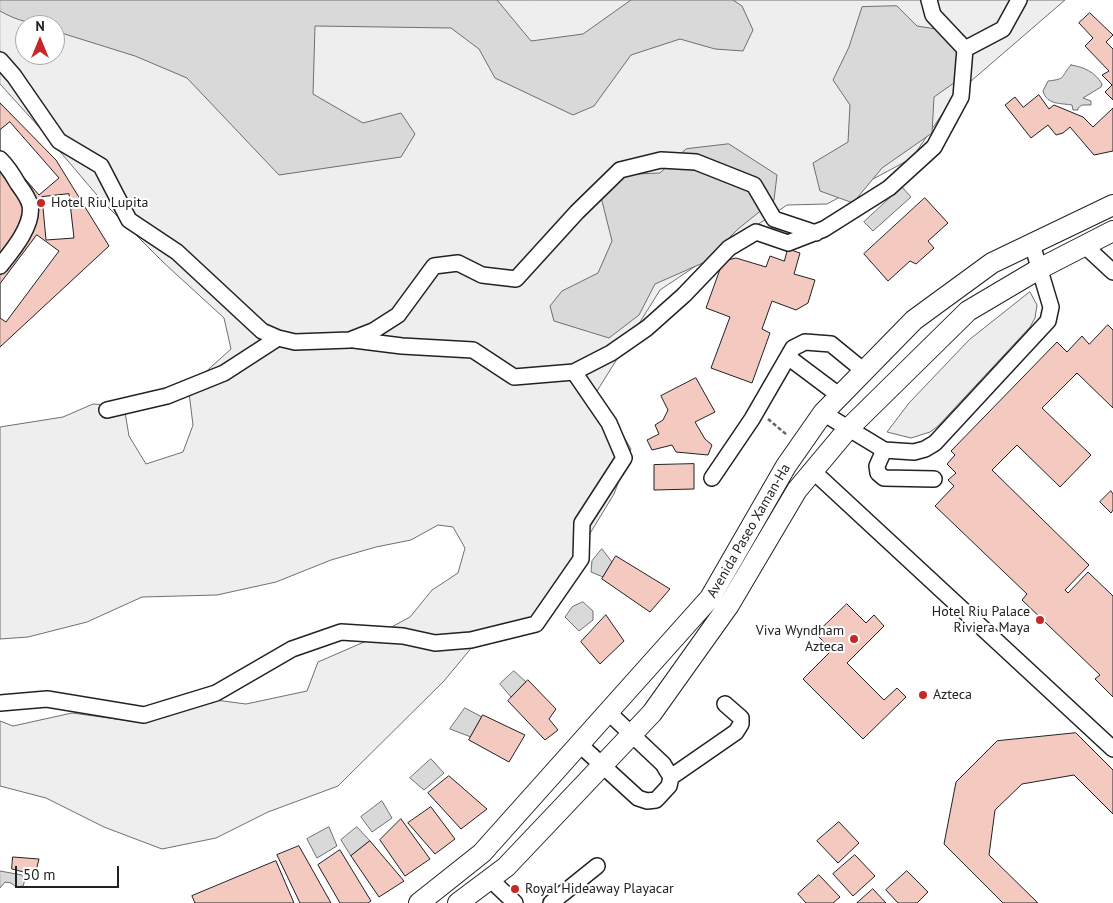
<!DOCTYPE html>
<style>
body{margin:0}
#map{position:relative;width:1113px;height:903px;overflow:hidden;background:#fff;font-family:"PT Sans",sans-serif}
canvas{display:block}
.north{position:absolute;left:15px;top:15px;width:50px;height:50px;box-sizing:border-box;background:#fff;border:1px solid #a7a7a7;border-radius:50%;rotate:0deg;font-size:14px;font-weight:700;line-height:20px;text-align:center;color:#222}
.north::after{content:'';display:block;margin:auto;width:18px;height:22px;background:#c62828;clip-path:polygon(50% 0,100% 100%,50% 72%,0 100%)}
.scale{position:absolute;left:15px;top:866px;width:104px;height:22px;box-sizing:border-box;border:2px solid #222;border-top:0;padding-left:6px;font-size:15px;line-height:18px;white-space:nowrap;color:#222;-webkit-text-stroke:4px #fff;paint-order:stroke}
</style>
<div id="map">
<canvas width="1113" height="903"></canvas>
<div class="north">N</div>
<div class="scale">50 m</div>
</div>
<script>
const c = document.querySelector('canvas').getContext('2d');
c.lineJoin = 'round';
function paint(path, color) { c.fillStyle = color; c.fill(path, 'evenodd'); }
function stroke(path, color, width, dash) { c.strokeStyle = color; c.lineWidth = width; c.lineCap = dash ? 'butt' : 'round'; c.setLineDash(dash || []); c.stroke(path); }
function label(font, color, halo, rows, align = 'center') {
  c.font = font + ' "PT Sans",sans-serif'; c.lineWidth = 4; c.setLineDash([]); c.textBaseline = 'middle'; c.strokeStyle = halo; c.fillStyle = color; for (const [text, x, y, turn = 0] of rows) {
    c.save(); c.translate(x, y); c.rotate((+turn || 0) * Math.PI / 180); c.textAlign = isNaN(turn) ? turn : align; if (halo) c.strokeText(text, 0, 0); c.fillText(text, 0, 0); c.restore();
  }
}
const green = new Path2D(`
 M0 0H1065L956 94 912 158 827 204 787 205 660 290 597 391 631 449 614 494 572 563 525 625 477 641 444 681 338 786 268 812 216 838 162 849 104 827 46 798 0 786V721L13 726 72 713 146 723 208 699 246 704 307 691 318 662 364 642 410 617 432 590 458 573 465 548 453 527 438 525 411 540 376 547 331 560 276 582 217 595 142 597 87 622 28 637 0 639V427L63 417 93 404 124 406 129 436 146 464 183 452 193 425 189 393 200 377 231 349 224 318 164 263 102 201 39 127 0 84ZM25 25H55V55H25Z`);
paint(green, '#eee');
stroke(green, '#6f6f6f', 1);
const parking = new Path2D(`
 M1030 292 1037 305 1035 318 1030 327 938 426 930 432 911 438 887 432 909 403 969 340Z`);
paint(parking, '#ededed');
stroke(parking, '#6f6f6f', 1);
const water = new Path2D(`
 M0 0H497L531 41 583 34 631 0H733L742 6 753 30 743 51 715 49 680 39 631 55 594 106 573 115 495 78 479 49 451 28 315 26 313 94 363 123 401 113 415 134 401 157 279 175 187 78 135 56 55 31V25C35 25 17 21 0 11Z
 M897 6 917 26 942 30 964 52 961 78 934 97 932 133 882 168 853 203 820 191 813 163 848 142 850 105 833 80 849 47 862 7Z
 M1071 65C1084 67 1095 72 1102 84L1101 87 1083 98 1091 101V105H1082L1078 108V110H1073L1072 105C1060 103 1047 105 1043 91L1048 81C1067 79 1060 77 1071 65Z
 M729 144 777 175 774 200 738 229 705 262 655 284 639 315 609 338 554 321 550 306 562 291 598 273 612 241 599 189 612 175 660 173 686 149Z
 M902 187 911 197 873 231 864 222Z
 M602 549 612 562 603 577 591 572 592 561Z
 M583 602 593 611V620L579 631 565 617 572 607Z
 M514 671 526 682 511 697 500 684Z
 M465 708 482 717 471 737 450 729Z
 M431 759 444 773 424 790 410 778Z
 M382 801 392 818 372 832 361 817Z
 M329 827 337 846 317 858 307 839Z
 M357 827 370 841 351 856 341 840Z
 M0 871 22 875 25 880 23 886 16 887 11 883 5 882 0 888Z`);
paint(water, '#d9d9d9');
stroke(water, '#6f6f6f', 1);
const building = new Path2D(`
 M1090 13 1113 35 1106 42 1113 49V100L1105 92 1112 85 1102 75 1109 71 1085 46 1093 38 1079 23Z
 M1039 95 1049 109 1054 105 1083 117 1093 127 1113 108V151L1094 155 1070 127 1063 133 1056 135 1048 125 1031 138 1005 105 1015 97 1023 107Z
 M0 103 56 160 109 246 0 347Z
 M10 122 59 178 39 195 0 150V130Z
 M69 194 74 238 46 240 42 197Z
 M925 198 948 223 928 241 934 248 916 264 910 261 888 281 864 254Z
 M37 235 59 251 6 322 0 318V284Z
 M788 249 800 253 794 274 815 280 808 303 796 310 772 301 762 329 770 333 752 383 711 368 730 317 706 308 723 261 736 258 766 267 770 256 784 261Z
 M1108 325 1113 330V408L1077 373 1042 408 1091 455 1060 487 1017 445 992 470 1089 565 1065 590 1068 593 1088 572 1113 596V697L1095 679 1100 675 1022 600 1027 594 935 506 954 486 948 480 956 473 947 464 955 455 951 451 1057 342 1067 352 1082 336 1089 344Z
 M696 378 715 412 695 422 705 439 712 445 708 455 676 452 672 445 652 450 647 440 659 434 655 425 663 420 668 410 661 396Z
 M694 464V489L654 490V465Z
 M1111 491 1113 494V510L1111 513 1100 502Z
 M616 556 670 589 650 612 602 579Z
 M847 604 866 623 874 615 884 626 847 663 884 700 897 688 906 697 863 739 803 679 832 650 816 634Z
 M606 615 624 641 600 664 581 642Z
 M528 680 556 709 549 719 558 730 545 740 508 701Z
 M483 715 525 735 509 762 469 740Z
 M1076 733 1113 770V814L1074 775 1022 784 995 810 989 855 1038 903H1003L944 844 956 782 997 741Z
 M449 776 487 809 461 829 428 793Z
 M431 807 455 839 435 854 408 823Z
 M401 819 430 859 405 876 380 840Z
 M839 822 859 843 838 863 817 841Z
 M370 841 404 881 379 897 351 856Z
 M299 846 331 903H300L277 855Z
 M340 850 371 901 368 903H340L318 865Z
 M855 855 875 876 853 896 833 874Z
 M13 857 39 859 35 875 12 869Z
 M276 861 294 903H195L192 896Z
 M907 871 928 892 917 903H898L886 890Z
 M819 875 840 897 833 903H806L798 894Z
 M873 889 886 903H857Z`);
paint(building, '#f3c9c0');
stroke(building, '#222', 1);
const minor = new Path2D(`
 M965 49 1003 29 1019 0
 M0 60 14 76 59 141 101 166 129 220 177 252 262 331 278 338 295 342 350 340 373 331 398 315 434 266 458 263 482 275 516 279 577 212 620 170 661 160 696 162 754 185 774 219 816 233
 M0 159C8 167 13 175 18 184 23 191 28 197 30 205 34 225 12 251 0 266
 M1084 245 1113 272
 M354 340 402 346 473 350 514 377 574 372
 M788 357 840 396
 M107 410 167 396 224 373 278 338
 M823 413 884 450 914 452 925 449 935 443 1048 321 1051 307 1032 244
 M884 450 877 466 878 473 884 478 934 479
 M814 472 1113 749
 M712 478 752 419 793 348 805 342 831 344 864 371
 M0 703 47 699 144 715 216 693 292 649 341 632 403 636 435 643 471 640 536 624 581 559 582 523 624 458 609 423 574 372 611 353 647 328 684 295 729 248 756 232 788 243 824 229 889 188 934 147 961 97 965 49 933 15 929 0
 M579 744 638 798 647 801 656 800 669 786 671 777 663 764 608 712
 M671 777 736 732 741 724V718L725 704
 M490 879 515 903
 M551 903 597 866`);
const major = new Path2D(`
 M419 903 482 853 710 598 786 466 823 413 914 320 992 263 1113 205
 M458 903 506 867 652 713 729 605 797 490 848 429 968 311 1039 269 1113 231`);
stroke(minor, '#222', 18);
stroke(major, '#222', 22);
stroke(new Path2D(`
 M768 419 787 435`), '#646464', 2.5, [4, 2.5]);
stroke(minor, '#fff', 15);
stroke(major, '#fff', 20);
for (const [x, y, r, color] of [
 [41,203,5,"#c62828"],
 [1040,620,5,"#c62828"],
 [854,639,5,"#c62828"],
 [923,695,5,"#c62828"],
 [515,889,5,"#c62828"]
]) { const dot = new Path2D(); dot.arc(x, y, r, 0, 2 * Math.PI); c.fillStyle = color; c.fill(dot); stroke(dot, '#fff', 2); }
label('14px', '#222', '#fff', [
 ["Hotel Riu Lupita",51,203],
 ["Hotel Riu Palace",1030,612,"right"],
 ["Riviera Maya",1030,628,"right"],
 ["Viva Wyndham",844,631,"right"],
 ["Azteca",844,647,"right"],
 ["Azteca",933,695],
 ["Royal Hideaway Playacar",525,889]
], 'left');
label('14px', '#222', '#fff', [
 ["Avenida Paseo Xaman-Ha",749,531,-60]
]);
</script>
